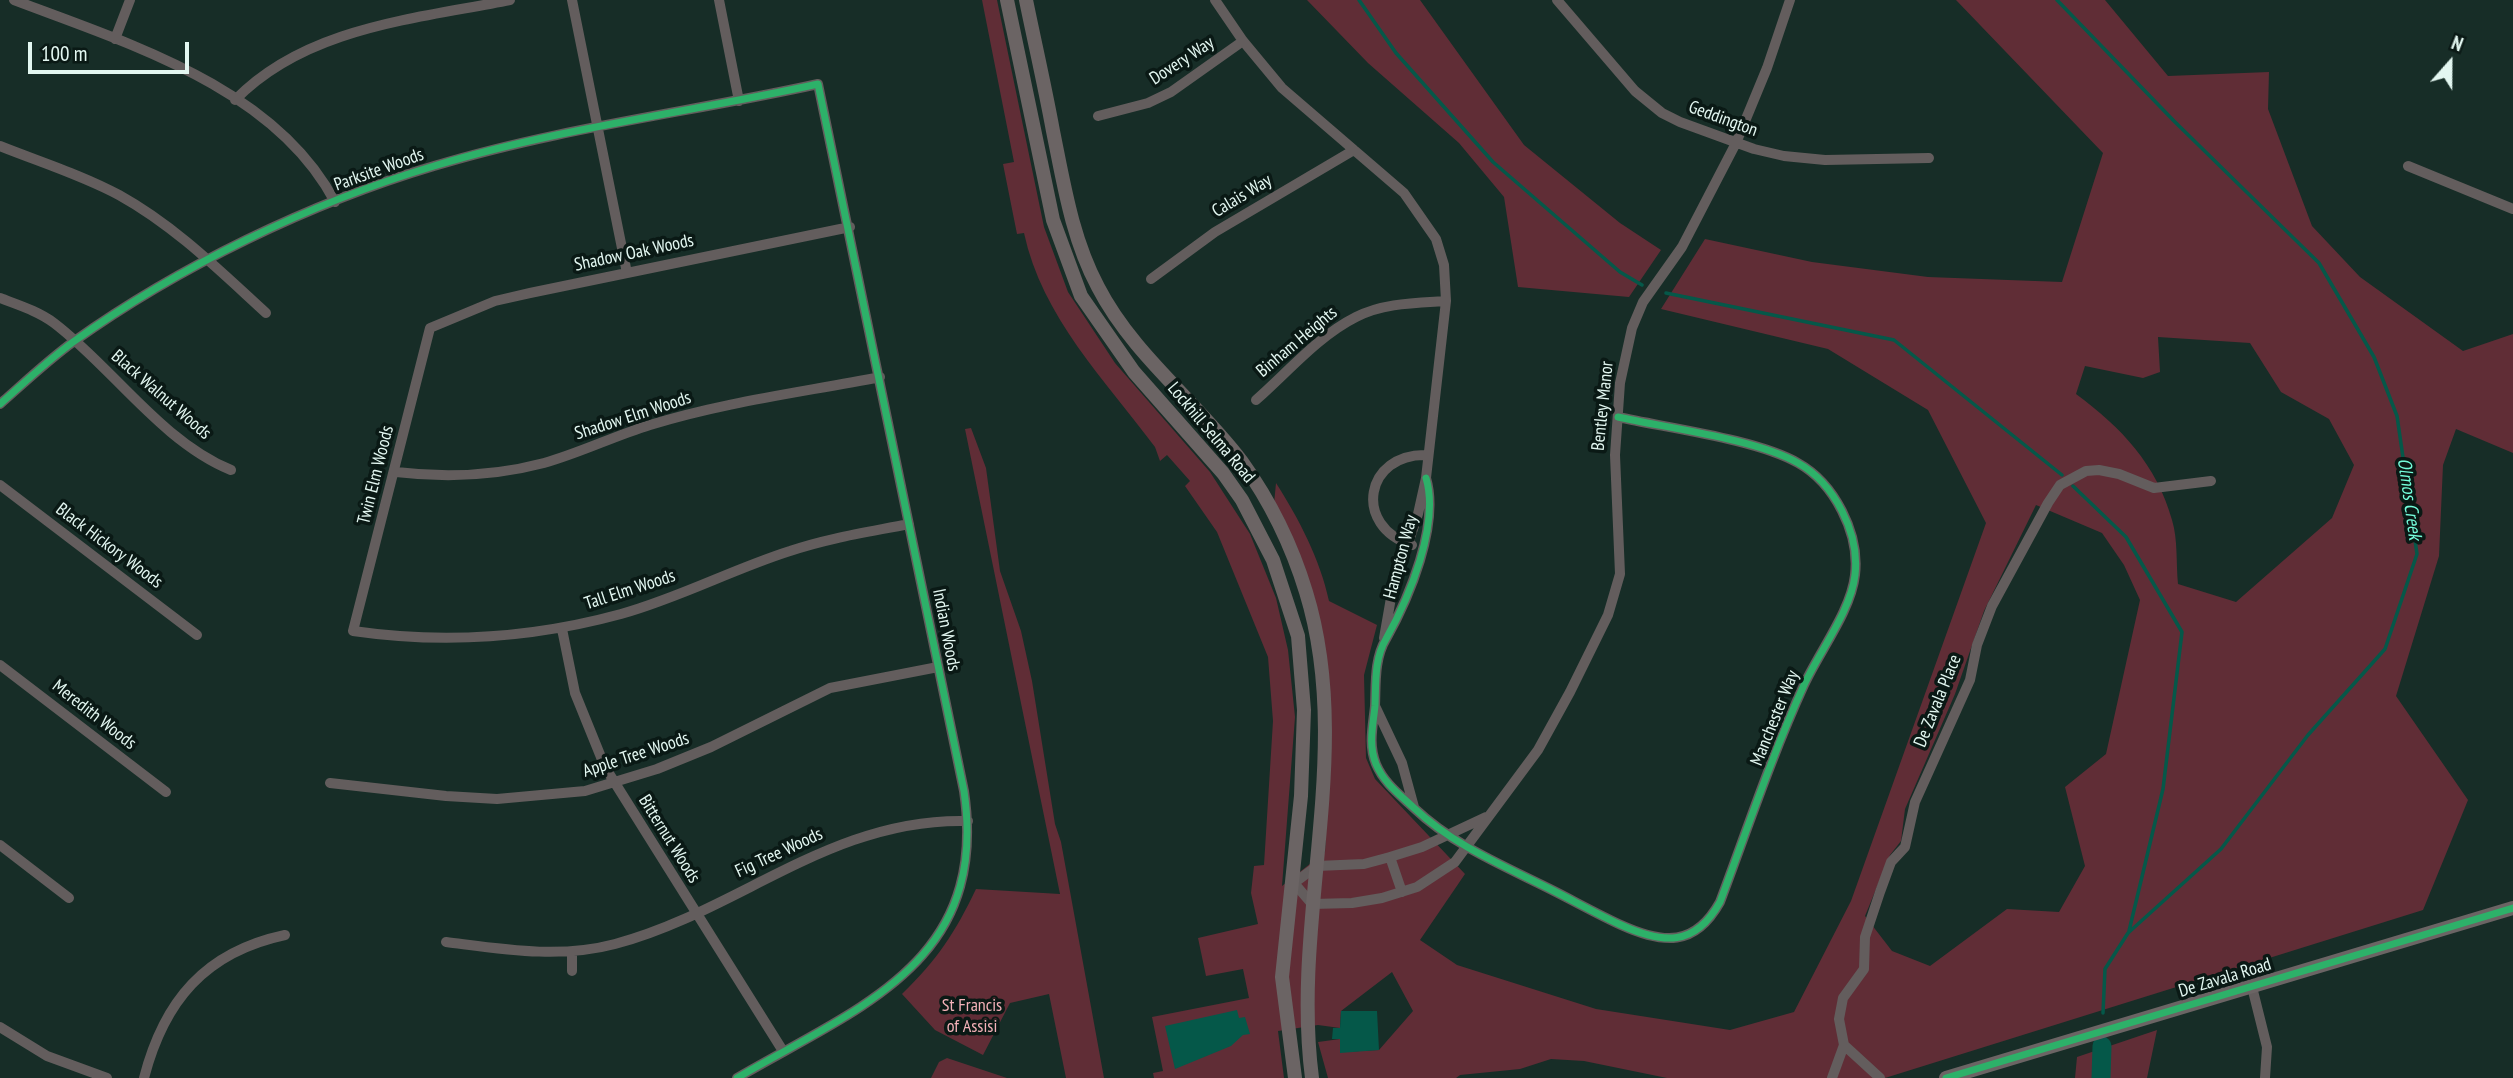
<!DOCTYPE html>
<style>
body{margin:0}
#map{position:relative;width:2513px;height:1078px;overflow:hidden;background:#172d27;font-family:"PT Sans Narrow",sans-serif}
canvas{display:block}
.north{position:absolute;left:2415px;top:28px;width:70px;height:70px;-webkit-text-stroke:5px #0a1915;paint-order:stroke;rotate:21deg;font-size:19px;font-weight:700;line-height:28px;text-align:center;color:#e3f7f1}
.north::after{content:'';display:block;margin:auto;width:24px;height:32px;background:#e3f7f1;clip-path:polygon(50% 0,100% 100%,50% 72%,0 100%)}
.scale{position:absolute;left:28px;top:42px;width:161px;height:32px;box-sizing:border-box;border:4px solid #e3f7f1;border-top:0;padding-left:9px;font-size:21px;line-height:24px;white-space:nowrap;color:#e3f7f1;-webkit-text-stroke:5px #0a1915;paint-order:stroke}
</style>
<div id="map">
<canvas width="2513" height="1078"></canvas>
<div class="north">N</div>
<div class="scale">100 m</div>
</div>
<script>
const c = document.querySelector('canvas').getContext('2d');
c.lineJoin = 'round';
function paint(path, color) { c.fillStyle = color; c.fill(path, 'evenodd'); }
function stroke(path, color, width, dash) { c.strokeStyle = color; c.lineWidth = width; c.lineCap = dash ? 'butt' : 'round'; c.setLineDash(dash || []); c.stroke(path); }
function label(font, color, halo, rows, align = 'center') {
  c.font = font + ' "PT Sans Narrow",sans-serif'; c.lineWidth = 7; c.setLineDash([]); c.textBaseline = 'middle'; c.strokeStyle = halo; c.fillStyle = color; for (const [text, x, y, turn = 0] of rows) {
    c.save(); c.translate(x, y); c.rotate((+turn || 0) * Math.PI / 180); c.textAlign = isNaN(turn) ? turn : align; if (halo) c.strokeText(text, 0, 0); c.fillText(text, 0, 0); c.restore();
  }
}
paint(new Path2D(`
 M982 0H997L1044 227 1068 292 1115 363 1210 472 1250 534 1276 598 1288 650 1295 717 1282 886 1325 852 1329 771 1325 654 1274 504 1276 483C1299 519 1320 559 1329 601L1377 625 1364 675 1366 758 1375 779 1465 874 1420 940 1457 965 1596 1009 1730 1030 1794 1012 1851 901 1986 523 1928 410 1828 349 1661 309 1705 239 1812 262 1928 277 2062 282 2103 153 1956 0H2105L2168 76 2269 72 2268 109 2312 226 2360 277 2463 351 2513 334V453L2456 429 2443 465 2439 556 2396 696 2468 800 2423 910 1885 1078H1667L1584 1061 1551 1059 1520 1069 1460 1075 1456 1078H1328L1318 1042 1340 1039V1052L1379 1050 1413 1011 1392 972 1341 1011 1340 1028 1318 1025 1278 1031 1284 1078H1154L1153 1073 1163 1071 1152 1017 1249 998 1243 969 1206 976 1198 938 1258 924 1251 893 1254 866 1264 865 1273 721 1268 657 1217 532 1185 486 1190 481 1167 455 1160 461 1155 447C1105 380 1042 317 1024 233L1017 234 1003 164 1014 162ZM2158 337 2250 343 2281 392 2329 419 2354 465 2332 518 2236 602 2178 584C2176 564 2178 539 2172 520 2157 465 2121 427 2076 394L2085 366 2143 378 2160 372ZM2036 505 2102 533 2124 565 2140 600 2106 754 2065 787 2085 866 2059 912 2007 909 1930 966 1892 951 1865 916 1890 855 1901 841 1905 809 1955 694 1984 611Z
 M1307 0H1420L1524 145 1620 223 1661 250 1629 297 1518 287 1504 197 1459 143 1368 63Z
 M971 428 986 468 1000 571 1021 631 1032 681 1055 824 1061 842 1104 1078H1066L1049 994 1010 1003 983 1055 935 1030 902 994C937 960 955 933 976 889L1060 894 965 429Z
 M2157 1030 2147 1078H2075L2077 1057Z
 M947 1058 1007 1078H931L939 1062Z`), '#602d36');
paint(new Path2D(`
 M1237 1010 1239 1018 1245 1017 1250 1034 1243 1035 1231 1046 1175 1069 1165 1026Z
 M1341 1011H1377L1379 1050 1340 1053V1039H1332L1333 1028H1340Z`), '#055849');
stroke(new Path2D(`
 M1359 0 1396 53 1493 162 1620 272 1642 285
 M2057 0 2174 121 2319 263 2374 357 2397 416 2417 554 2385 649 2308 735 2221 849 2128 933 2105 969 2103 1013
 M1666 293 1894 340 2062 475
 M2073 486 2126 537 2182 632 2163 789 2129 931`), '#055849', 3.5);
stroke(new Path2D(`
 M2101 1078 2102 1046`), '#055849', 19);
stroke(new Path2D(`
 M14 0C127 43 275 87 335 202
 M572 0 627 273
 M719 0 739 101
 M1215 0 1243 41 1282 88 1404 193 1436 239 1444 265 1446 301 1426 478 1418 514 1392 592 1384 638
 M1557 0 1635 91 1662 113 1680 122 1754 149 1784 156 1825 160 1929 158
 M115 39 130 0
 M235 100C306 27 415 19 510 0
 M1098 116 1148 103 1171 92 1243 41
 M0 146C40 162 82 175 119 195 175 226 220 271 266 313
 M2408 166 2513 209
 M850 227 530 293 495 301 430 328 353 631C443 644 533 638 621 614 679 598 733 569 790 551 828 538 869 532 909 524
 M1151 279 1215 232 1354 150
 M0 298C18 305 38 311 54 323 112 367 162 442 231 470
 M1256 400C1287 373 1318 336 1356 317 1383 303 1415 303 1446 301
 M0 404C24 383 47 361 73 342 178 267 310 203 434 166 559 128 691 112 818 84L964 791C989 963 860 1006 737 1078
 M396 472C446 478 495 476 544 463 580 453 614 436 650 425 724 402 804 392 880 377
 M1426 478C1440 525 1409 598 1386 639 1374 659 1376 684 1375 706 1373 726 1368 744 1376 764 1384 783 1399 794 1414 808 1453 845 1502 865 1550 889 1574 901 1597 914 1621 925 1663 944 1695 947 1720 902 1747 830 1772 755 1804 685 1819 652 1851 611 1855 575 1860 533 1834 483 1798 463 1756 439 1667 428 1618 417
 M0 485 197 635
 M1412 545C1352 526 1365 453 1427 455
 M562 629 575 693 605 767 783 1051
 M0 665 166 792
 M1375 706 1402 763 1414 807
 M330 783 446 796 497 799 585 791 657 769 711 747 830 688 938 667
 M1486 817 1422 847 1390 857 1364 864 1317 866 1294 883 1312 904 1352 903 1382 898 1417 887 1455 862 1538 750 1570 692 1608 615 1620 574 1615 455 1620 383 1632 328 1643 302 1682 247 1736 143 1767 68 1790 0
 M0 845 69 898
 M1390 857 1402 892
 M446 942C502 949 559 959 615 944 739 911 832 817 968 821
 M572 953V971
 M2252 987 2267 1047 2265 1078
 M0 1027 47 1056 107 1078
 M1844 1045 1880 1078
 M144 1078C164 1001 205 952 285 935
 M1832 1078 1844 1045 1839 1019 1843 998 1864 969 1865 937 1880 892 1891 862 1905 847 1915 802 1970 680 1977 645 1992 606 2048 503 2060 485 2086 471 2099 470 2119 474 2154 488 2211 481`), '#635d5d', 10);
stroke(new Path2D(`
 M1007 0 1053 220 1081 296 1134 372 1223 473 1242 500 1273 560 1298 636 1304 710 1301 796 1282 977 1295 1078
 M1026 0C1035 44 1045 87 1053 131 1064 185 1072 238 1098 287 1133 355 1197 402 1242 462 1270 501 1292 546 1306 592 1355 751 1291 917 1312 1078
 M1946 1078 2513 908`), '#6b6464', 14);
stroke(new Path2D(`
 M0 404C24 383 47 361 73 342 178 267 310 203 434 166 559 128 691 112 818 84L964 791C989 963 860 1006 737 1078
 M1426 478C1440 525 1409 598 1386 639 1374 659 1376 684 1375 706 1373 726 1368 744 1376 764 1384 783 1399 794 1414 808 1453 845 1502 865 1550 889 1574 901 1597 914 1621 925 1663 944 1695 947 1720 902 1747 830 1772 755 1804 685 1819 652 1851 611 1855 575 1860 533 1834 483 1798 463 1756 439 1667 428 1618 417
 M1946 1078 2513 908`), '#2db169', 7);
label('18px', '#e3f7f1', '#0a1915', [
 ["Dovery Way",1182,61,-33],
 ["Geddington",1723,119,20],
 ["Parksite Woods",379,170,-20],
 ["Calais Way",1242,196,-31],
 ["Shadow Oak Woods",634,253,-12],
 ["Binham Heights",1297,342,-40],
 ["Black Walnut Woods",161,395,41],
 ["Bentley Manor",1603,406,-84],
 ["Shadow Elm Woods",633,416,-18],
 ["Lockhill Selma Road",1211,433,50],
 ["Twin Elm Woods",376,475,-76],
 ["Black Hickory Woods",109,546,37],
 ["Hampton Way",1401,557,-75],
 ["Tall Elm Woods",630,590,-18],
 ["Indian Woods",946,630,79],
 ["De Zavala Place",1938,701,-68],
 ["Meredith Woods",94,715,38],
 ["Manchester Way",1775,718,-68],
 ["Apple Tree Woods",636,755,-18],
 ["Bitternut Woods",669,839,58],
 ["Fig Tree Woods",779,853,-25],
 ["De Zavala Road",2225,978,-17]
]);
label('18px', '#f4b2b9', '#0a1915', [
 ["St Francis",972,1006],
 ["of Assisi",972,1027]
]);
label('italic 19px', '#74fcdb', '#0a1915', [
 ["Olmos Creek",2409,499,82]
]);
</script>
